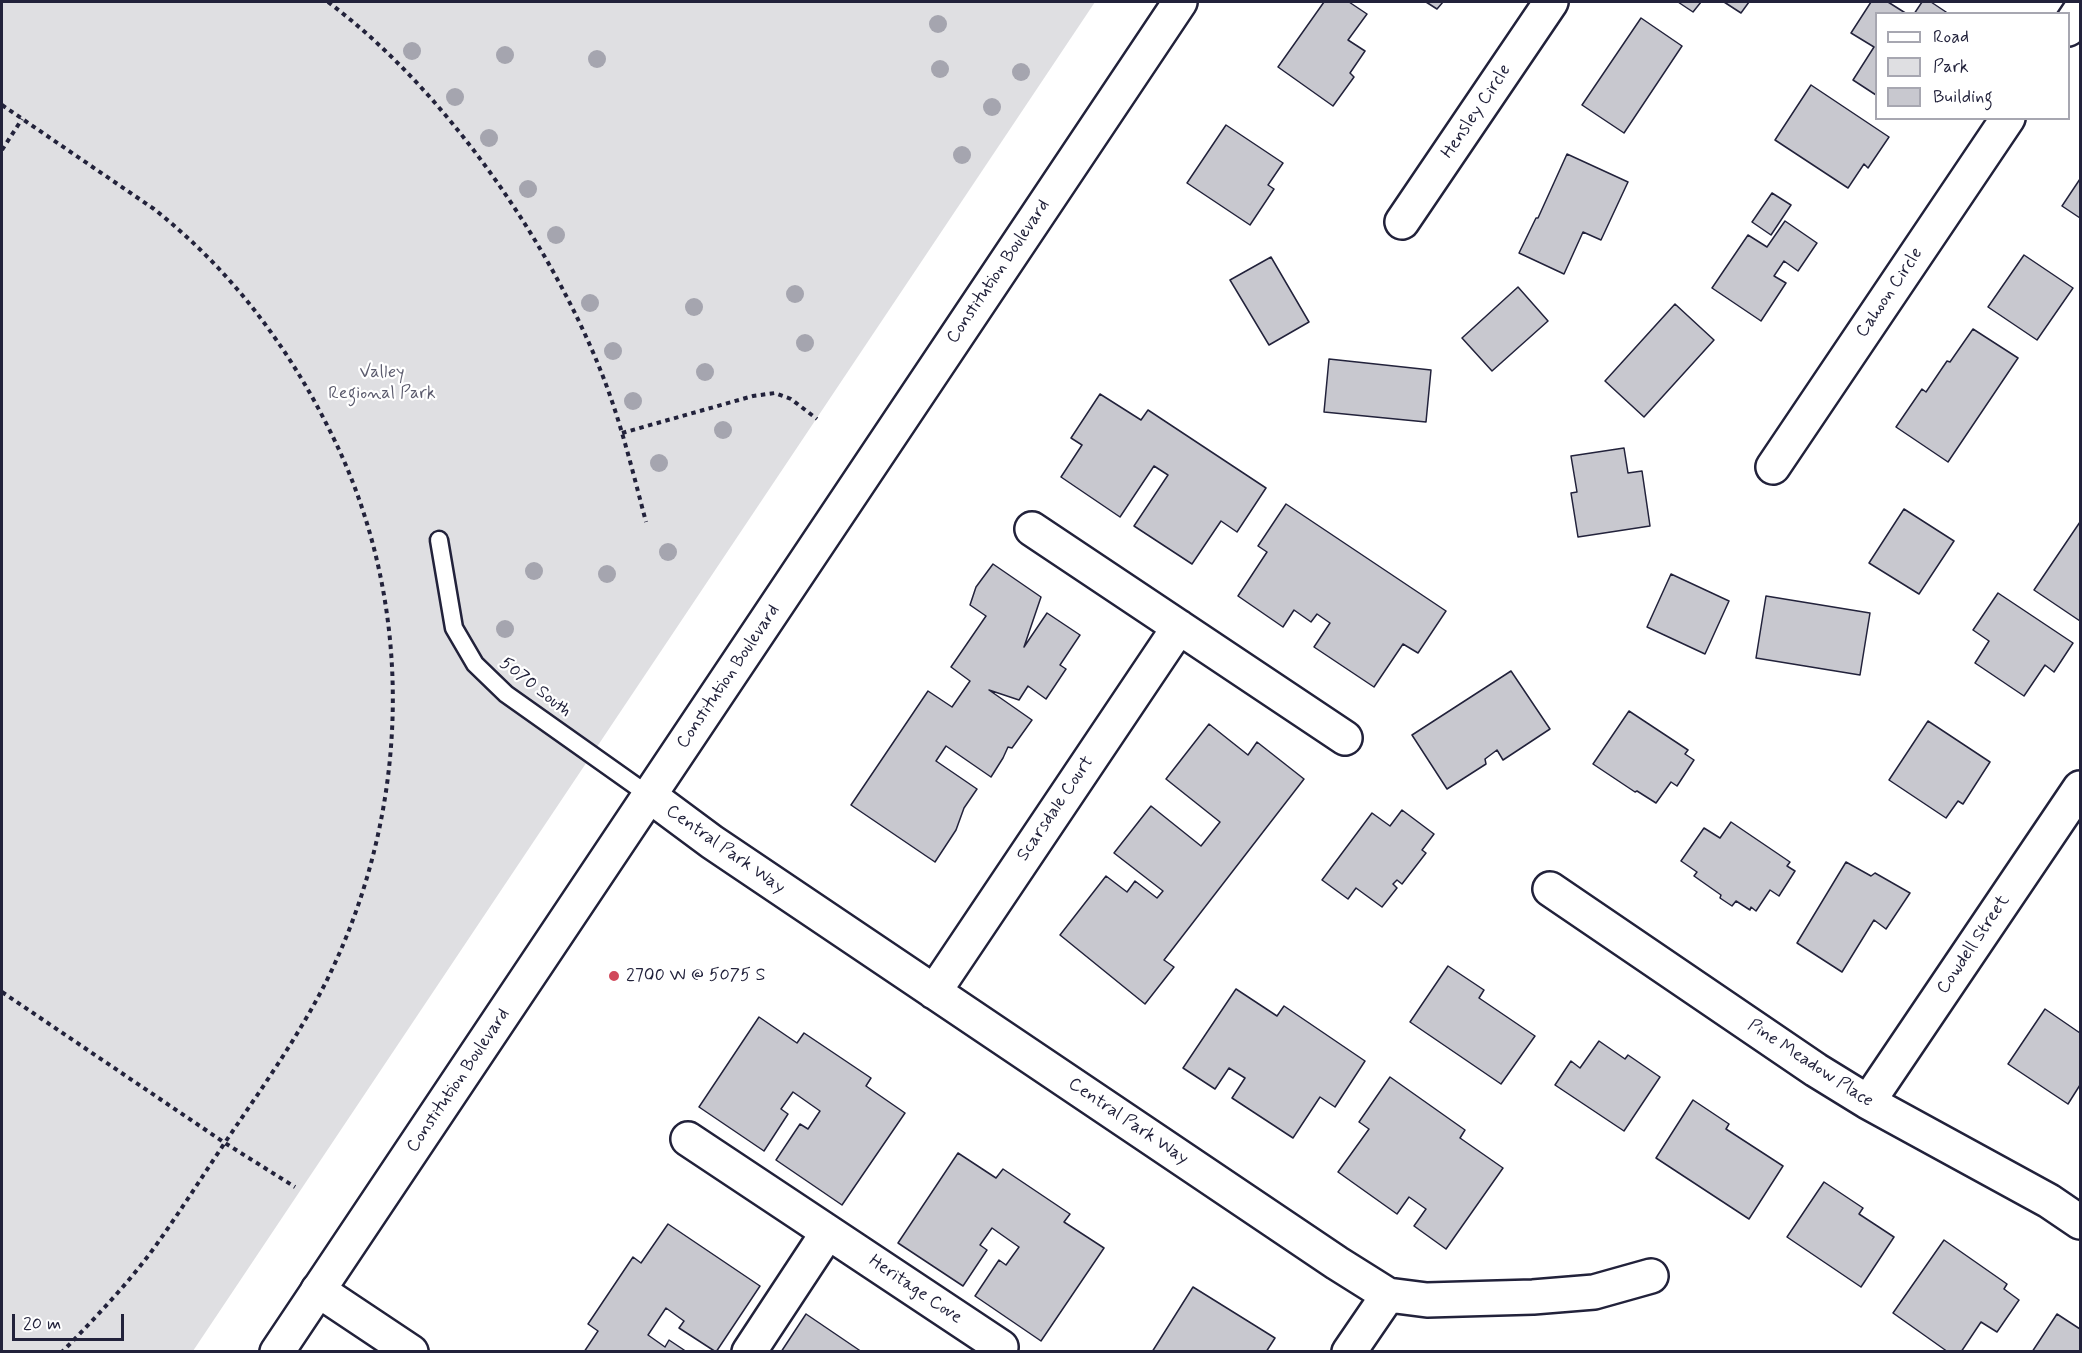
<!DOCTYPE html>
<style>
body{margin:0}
#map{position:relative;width:2082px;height:1353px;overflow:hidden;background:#fff;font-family:Mynerve,sans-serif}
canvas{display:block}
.frame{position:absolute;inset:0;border:3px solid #22223b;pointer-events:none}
.legend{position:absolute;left:1875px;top:12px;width:195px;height:108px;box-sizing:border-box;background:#fff;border:2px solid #a7a7b1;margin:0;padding:8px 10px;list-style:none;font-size:18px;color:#22223b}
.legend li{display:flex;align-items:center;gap:12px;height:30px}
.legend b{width:30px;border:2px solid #a7a7b1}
.scale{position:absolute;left:12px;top:1314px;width:112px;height:27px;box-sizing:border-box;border:3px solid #22223b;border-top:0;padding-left:8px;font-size:18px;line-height:21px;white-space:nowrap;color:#22223b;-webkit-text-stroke:4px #fff;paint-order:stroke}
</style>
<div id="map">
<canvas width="2082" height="1353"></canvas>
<div class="frame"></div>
<ul class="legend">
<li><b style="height:8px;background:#fff"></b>Road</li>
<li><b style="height:16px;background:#dfdfe2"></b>Park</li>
<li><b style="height:16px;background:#c8c8cf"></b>Building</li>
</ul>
<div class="scale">20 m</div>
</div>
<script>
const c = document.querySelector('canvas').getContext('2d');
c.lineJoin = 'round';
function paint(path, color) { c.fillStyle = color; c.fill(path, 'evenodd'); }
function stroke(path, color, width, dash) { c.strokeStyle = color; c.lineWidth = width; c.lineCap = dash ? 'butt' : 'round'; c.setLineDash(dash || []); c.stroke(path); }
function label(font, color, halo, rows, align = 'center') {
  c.font = font + ' Mynerve,sans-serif'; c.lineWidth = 4.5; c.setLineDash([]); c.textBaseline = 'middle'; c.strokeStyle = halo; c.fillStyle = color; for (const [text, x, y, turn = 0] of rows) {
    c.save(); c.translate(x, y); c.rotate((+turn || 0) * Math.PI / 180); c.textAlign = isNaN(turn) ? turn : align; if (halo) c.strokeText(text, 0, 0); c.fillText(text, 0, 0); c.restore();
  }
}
paint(new Path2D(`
 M2 2H1095L193 1351 2 1352Z`), '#dfdfe2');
const building = new Path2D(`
 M1324 2H1349L1367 14 1348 40 1365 51 1350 73 1354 77 1333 106 1278 67Z
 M1426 2H1443L1437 9Z
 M1678 2H1701L1693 12Z
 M1724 2H1749L1741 13Z
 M1871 2H1888L1907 14H1876V95L1853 80 1874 47 1851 33Z
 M1922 2H1931L1949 14H1914Z
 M1641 18 1682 46 1624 133 1582 105Z
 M1811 85 1889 137 1868 168 1864 164 1848 188 1775 140Z
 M1226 125 1283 163 1268 185 1274 189 1250 225 1187 183Z
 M1567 154 1628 182 1601 240 1583 232 1564 274 1519 253 1536 218H1538Z
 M2080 179V218L2062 206Z
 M1772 193 1791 205 1771 235 1752 222Z
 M1785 221 1817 243 1798 271 1784 261 1774 276 1786 283 1761 321 1712 288 1748 235 1767 247Z
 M2024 255 2073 288 2037 340 1988 307Z
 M1271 257 1309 322 1269 345 1230 280Z
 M1518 287 1548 321 1492 371 1462 338Z
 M1675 304 1714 340 1644 417 1605 381Z
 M1973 329 2018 358 1948 462 1896 427 1922 389 1926 392 1947 361 1950 362Z
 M1329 359 1431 370 1426 422 1324 412Z
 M1100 394 1141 420 1148 410 1266 488 1237 532 1221 521 1192 564 1134 526 1168 475 1154 466 1120 517 1061 477 1082 445 1071 438Z
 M1624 448 1628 473 1642 471 1650 526 1578 537 1571 493 1577 492 1571 456Z
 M1286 504 1446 611 1418 653 1403 644 1374 687 1314 647 1330 623 1317 614 1311 622 1294 610 1283 627 1238 596 1267 552 1258 546Z
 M1904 509 1954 541 1919 594 1869 563Z
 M2080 522V621L2034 590Z
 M993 564 1041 597 1024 647 1047 613 1080 635 1060 665 1066 669 1046 699 1028 686 1019 700 989 690 1032 720 1012 748 1008 747 1003 758 991 777 946 746 936 761 977 789 964 808 956 830 935 862 851 805 928 691 952 707 970 681 951 667 986 616 970 605 976 587Z
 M1671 574 1729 601 1705 654 1647 627Z
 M1998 593 2073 643 2054 672 2045 665 2024 696 1975 663 1989 641 1973 630Z
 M1766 596 1870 613 1860 675 1756 658Z
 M1511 671 1550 729 1503 760 1497 750 1485 759 1486 764 1447 789 1412 735Z
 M1629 711 1688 750 1685 754 1694 760 1677 786 1671 782 1656 803 1637 791 1635 792 1593 764Z
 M1928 721 1990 762 1963 804 1958 801 1946 818 1889 780Z
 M1209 724 1248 755 1257 742 1304 779 1164 960 1174 967 1145 1004 1060 935 1106 876 1127 892 1135 881 1157 898 1163 891 1114 853 1151 806 1201 846 1220 822 1166 779Z
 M1402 810 1434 834 1422 850 1426 853 1402 884 1397 880 1393 884 1397 888 1382 907 1356 888 1348 899 1322 880 1372 813 1390 826Z
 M1731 822 1790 862 1787 866 1795 871 1779 896 1770 890 1756 911 1751 907 1750 910 1736 901 1732 906 1720 898 1721 895 1694 876 1697 872 1681 861 1704 828 1720 838Z
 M1846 862 1871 876 1875 873 1910 893 1886 929 1874 920 1842 972 1797 943Z
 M1448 966 1484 990 1479 998 1535 1036 1501 1084 1410 1022Z
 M1236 989 1277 1016 1284 1006 1365 1061 1335 1107 1320 1097 1293 1138 1232 1098 1245 1078 1229 1068 1215 1089 1183 1068Z
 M2045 1009 2080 1033V1085L2068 1104 2008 1064Z
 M759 1017 797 1043 804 1033 871 1078 866 1086 905 1113 842 1205 776 1160 800 1124 808 1129 820 1111 793 1092 781 1109 788 1114 764 1151 699 1107Z
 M1599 1041 1625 1059 1628 1055 1660 1077 1624 1131 1555 1085 1571 1061 1580 1068Z
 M1390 1077 1465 1130 1460 1138 1503 1168 1446 1249 1414 1226 1426 1209 1409 1197 1397 1214 1338 1172 1369 1129 1359 1122Z
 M1693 1100 1729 1124 1726 1129 1783 1166 1749 1219 1656 1158Z
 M958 1153 996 1178 1003 1169 1070 1214 1064 1222 1104 1248 1041 1341 975 1296 999 1260 1006 1265 1019 1247 992 1228 980 1245 987 1250 963 1286 898 1243Z
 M1824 1182 1863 1208 1859 1214 1894 1237 1861 1287 1787 1237Z
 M668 1224 760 1286 716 1352 679 1328 684 1321 666 1308 648 1335 665 1347 669 1340 687 1352H584L598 1331 588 1324 633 1257 641 1263Z
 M1944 1240 2007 1284 2004 1289 2019 1300 1997 1332 1981 1322 1961 1352H1948L1893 1313Z
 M1193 1287 1275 1338 1266 1352H1152Z
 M806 1314 862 1352H781Z
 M2057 1314 2080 1329V1352H2032Z`);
paint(building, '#c8c8cf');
stroke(building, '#22223b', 1.5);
const service = new Path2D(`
 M439 540 454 628 475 664 506 694 650 796`);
const minor = new Path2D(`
 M2068 29 2080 11
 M1402 222 1551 2
 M1773 467 2008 118
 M1032 529 1345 738
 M650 796 712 842 1337 1263 1388 1295 1427 1300 1533 1297 1594 1292 1651 1276
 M1550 889 1816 1070 1868 1102 2049 1201 2080 1222
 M934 992 1179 627
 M1868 1102 2080 788
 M688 1139 1001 1347
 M318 1290 411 1352
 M749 1352 828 1232
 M1349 1352 1388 1295`);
const secondary = new Path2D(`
 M277 1352 1180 2`);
stroke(service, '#22223b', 21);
stroke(minor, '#22223b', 38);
stroke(secondary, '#22223b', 38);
stroke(new Path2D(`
 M328 2C444 89 549 240 602 374 621 422 633 473 646 522
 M2 105 154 209C231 270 289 347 332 435 417 607 411 811 326 982 298 1037 262 1088 228 1138 203 1175 180 1212 154 1248 127 1285 95 1318 62 1352
 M2 150 22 119
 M622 433 753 396 775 393 791 399 817 419
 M2 992 225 1143 295 1187`), '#22223b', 4, [4.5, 4.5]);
stroke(service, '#fff', 16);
stroke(minor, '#fff', 33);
stroke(secondary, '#fff', 33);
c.fillStyle = '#a5a5af';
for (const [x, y] of [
 [938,24],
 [412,51],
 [505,55],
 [597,59],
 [940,69],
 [1021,72],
 [455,97],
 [992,107],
 [489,138],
 [962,155],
 [528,189],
 [556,235],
 [795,294],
 [590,303],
 [694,307],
 [805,343],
 [613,351],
 [705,372],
 [633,401],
 [723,430],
 [659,463],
 [668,552],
 [534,571],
 [607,574],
 [505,629]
]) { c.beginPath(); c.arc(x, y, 9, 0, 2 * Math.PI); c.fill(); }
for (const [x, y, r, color] of [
 [614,976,6,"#d1495b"]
]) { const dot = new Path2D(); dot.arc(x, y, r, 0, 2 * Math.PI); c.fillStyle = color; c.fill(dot); stroke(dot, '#fff', 2); }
label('18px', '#22223b', '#fff', [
 ["Hensley Circle",1477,112,-56],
 ["Constitution Boulevard",999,272,-56],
 ["Cahoon Circle",1890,293,-56],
 ["Constitution Boulevard",729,677,-56],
 ["5070 South",535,688,38],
 ["Scarsdale Court",1056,809,-56],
 ["Central Park Way",725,850,35],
 ["Cowdell Street",1974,945,-56],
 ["Pine Meadow Place",1810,1064,33],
 ["Constitution Boulevard",459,1081,-56],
 ["Central Park Way",1128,1122,34],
 ["Heritage Cove",915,1290,34]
]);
label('18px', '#5b5b6d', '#fff', [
 ["Valley",382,373],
 ["Regional Park",382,394]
]);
label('18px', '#22223b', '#fff', [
 ["2700 W @ 5075 S",626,976]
], 'left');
</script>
